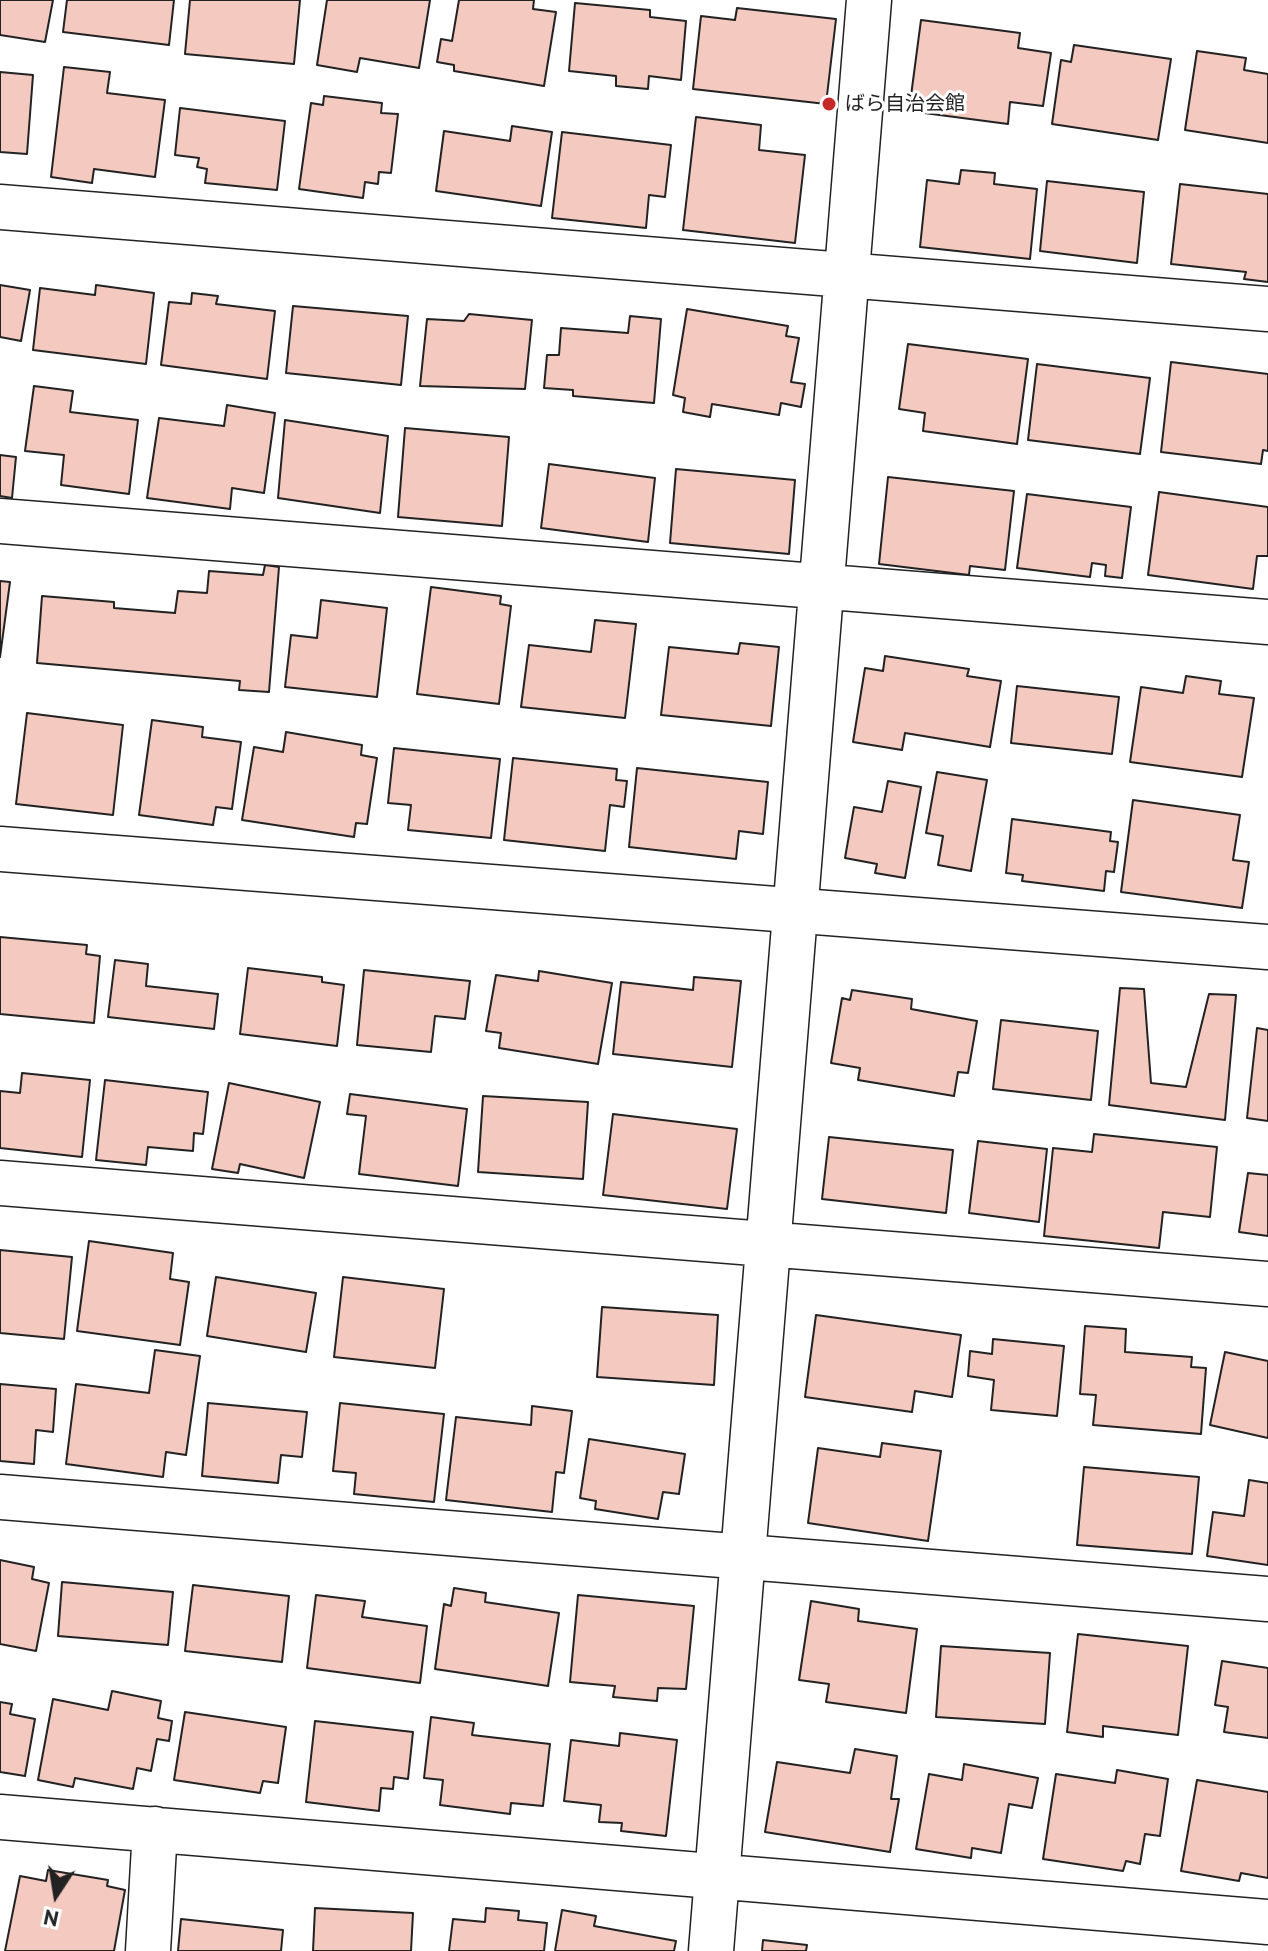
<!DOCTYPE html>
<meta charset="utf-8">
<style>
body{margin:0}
#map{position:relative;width:1268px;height:1951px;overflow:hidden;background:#fff;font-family:"PT Sans",sans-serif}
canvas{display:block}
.north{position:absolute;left:16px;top:1855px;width:80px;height:80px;-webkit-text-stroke:6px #fff;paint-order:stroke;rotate:192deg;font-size:22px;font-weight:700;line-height:32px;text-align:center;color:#222}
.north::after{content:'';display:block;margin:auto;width:28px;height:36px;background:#222;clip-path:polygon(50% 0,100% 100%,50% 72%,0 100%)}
</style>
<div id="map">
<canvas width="1268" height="1951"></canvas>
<div class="north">N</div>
</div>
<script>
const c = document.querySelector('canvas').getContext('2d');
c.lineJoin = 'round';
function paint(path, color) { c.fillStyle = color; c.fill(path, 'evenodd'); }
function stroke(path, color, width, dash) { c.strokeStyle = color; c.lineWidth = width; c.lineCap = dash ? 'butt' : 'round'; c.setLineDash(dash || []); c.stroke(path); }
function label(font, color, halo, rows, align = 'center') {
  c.font = font + ' "PT Sans","Noto Sans JP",sans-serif'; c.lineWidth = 6; c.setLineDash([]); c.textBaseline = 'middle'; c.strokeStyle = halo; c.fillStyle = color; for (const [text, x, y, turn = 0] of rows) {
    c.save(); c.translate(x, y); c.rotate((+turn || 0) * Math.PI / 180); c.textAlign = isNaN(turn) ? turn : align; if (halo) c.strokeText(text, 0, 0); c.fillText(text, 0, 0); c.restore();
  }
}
const building = new Path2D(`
 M0 0H53L45 42 0 35Z
 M67 0H174L169 45 63 32Z
 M190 0H300L294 64 185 54Z
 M327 0H430L419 68 360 58 357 72 317 65Z
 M459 0H534L533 9 556 12 544 86 454 71V65L437 62 441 39 452 41Z
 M575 3 650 10V17L686 21 681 80 649 76 648 89 616 86V76L569 71Z
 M737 8 836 19 826 104 693 89 701 16 735 20Z
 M921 20 1020 33 1018 48 1051 53 1043 106 1010 102 1008 124 909 111Z
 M1074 45 1171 59 1158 140 1052 124 1061 60 1071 62Z
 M1197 51 1246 58 1244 70 1268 74V143L1185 130Z
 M64 67 110 72 107 93 165 100 155 177 94 169 92 183 51 177Z
 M0 72 33 75 27 154 0 152Z
 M324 96 382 103 381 113 398 114 391 173 379 172 378 184 365 182 363 198 299 189 311 103 323 105Z
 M180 108 285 121 277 190 205 183 207 169 197 167 199 158 175 155Z
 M696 117 761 125 759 150 805 155 795 243 683 230Z
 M512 126 552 132 541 206 436 191 444 131 510 141Z
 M562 132 671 145 665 197 649 195 646 228 552 218Z
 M961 170 995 173 994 184 1037 189 1030 259 920 247 927 180 959 184Z
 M1047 181 1144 192 1137 263 1040 251Z
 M1180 184 1268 194V282L1244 279 1246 272 1171 264Z
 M0 285 30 290 21 341 0 337Z
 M96 285 154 293 146 364 33 350 40 288 95 295Z
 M192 293 218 296 216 304 275 311 267 379 161 365 169 302 191 304Z
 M293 306 408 316 401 385 286 373Z
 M687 309 788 326 786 336 799 338 791 382 805 384 801 407 781 403 779 415 712 404 710 417 683 412 685 398 673 395Z
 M469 314 532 320 525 389 420 386 427 319 464 321Z
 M630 316 661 319 654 403 573 396V390L544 388 547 355H559L561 328 628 333Z
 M908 344 1028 359 1017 444 923 431 925 413 899 409Z
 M1171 362 1268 374V451L1263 450 1261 464 1161 452Z
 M1037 364 1150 378 1140 454 1028 440Z
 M34 386 73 391 70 412 138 420 129 494 61 485 64 455 25 451Z
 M227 405 275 413 264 493 232 488 230 509 147 498 159 418 224 426Z
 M285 420 388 436 380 513 278 498Z
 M405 428 509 437 502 526 398 517Z
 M0 455 16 457 12 498 0 496Z
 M549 464 655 478 648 542 541 528Z
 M676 469 795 480 789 554 670 543Z
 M888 477 1014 491 1005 570 970 566 969 575 879 564Z
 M1159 492 1268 507V556H1257L1253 589 1148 575Z
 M1027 494 1131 507 1122 578 1105 576 1106 565 1092 563 1090 577 1017 568Z
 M265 565 279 567 269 692 239 690 240 681 37 663 42 596 114 602V608L175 613 178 591 207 593 209 571 263 575Z
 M0 581 10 582 0 657Z
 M431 587 501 596 500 604 511 606 499 704 417 694Z
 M321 600 387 608 377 697 285 687 291 635 317 638Z
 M595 620 636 624 625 718 521 707 529 645 591 652Z
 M740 643 779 647 771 726 661 715 669 647 738 654Z
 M885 656 969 669 967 676 1001 681 990 747 905 733 902 750 853 742 865 668 883 671Z
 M1186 676 1221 681 1219 694 1254 698 1242 777 1130 762 1141 687 1183 693Z
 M1017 686 1119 697 1112 754 1011 743Z
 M27 713 123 725 113 815 16 804Z
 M152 720 203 727 202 737 241 742 232 809 216 807 213 825 139 815Z
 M286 732 362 745 361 755 377 758 367 824 356 823 354 837 242 820 254 747 283 752Z
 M394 748 500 759 491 838 408 830 411 805 388 803Z
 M513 758 617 769 616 780 627 781 624 807 610 805 605 851 504 840Z
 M637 768 768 782 763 834 739 831 736 859 629 847Z
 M937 772 987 780 971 871 938 865 943 836 926 833Z
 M888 781 921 787 905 878 875 873 877 864 845 858 854 807 882 812Z
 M1133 800 1240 815 1233 860 1249 862 1242 908 1121 892Z
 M1012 819 1111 832 1110 841 1118 842 1114 872 1106 871 1104 891 1022 881 1023 875 1006 873Z
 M0 937 87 945 86 954 100 956 94 1023 0 1014Z
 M115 960 148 964 146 986 218 994 214 1029 108 1017Z
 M248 968 322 977V982L344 985 337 1046 240 1034Z
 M364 970 470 981 465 1019 435 1016 431 1052 357 1045Z
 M539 971 612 983 598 1064 499 1048 501 1033 486 1031 496 975 538 981Z
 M694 977 741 981 732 1067 613 1054 621 982 693 990Z
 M1120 988 1144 989 1151 1083 1186 1087 1209 994 1236 995 1225 1120 1109 1105Z
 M852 990 912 999 911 1009 977 1021 968 1073 958 1072 954 1096 858 1080 860 1068 831 1063 842 998 850 1000Z
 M1001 1020 1098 1031 1091 1100 993 1089Z
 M1257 1028 1268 1030V1121L1247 1118Z
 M22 1073 90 1080 82 1157 0 1148V1091L20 1093Z
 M105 1080 208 1092 203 1134 194 1133 193 1151 148 1147 146 1165 96 1160Z
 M229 1083 320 1102 304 1178 240 1164 238 1173 212 1169Z
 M350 1094 467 1109 458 1186 359 1174 366 1116 347 1114Z
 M483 1096 588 1102 583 1179 478 1172Z
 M613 1114 737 1129 727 1209 603 1195Z
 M1094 1134 1217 1147 1210 1217 1163 1212 1159 1248 1044 1236 1053 1148 1092 1152Z
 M829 1137 953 1150 946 1213 822 1199Z
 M978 1141 1047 1149 1039 1222 969 1213Z
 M1248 1173 1268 1175V1236L1239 1232Z
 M89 1241 173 1253 170 1279 189 1282 180 1345 77 1331Z
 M0 1250 72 1257 64 1339 0 1333Z
 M216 1277 316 1293 306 1352 207 1336Z
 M343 1277 444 1289 435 1368 334 1357Z
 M602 1307 718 1315 714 1385 597 1377Z
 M816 1315 961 1335 952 1397 915 1391 912 1412 805 1397Z
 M1085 1326 1126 1329 1125 1352 1192 1357 1191 1367 1206 1368 1201 1434 1093 1425 1096 1395 1080 1394Z
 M993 1339 1064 1346 1057 1416 991 1410 994 1380 968 1376 970 1351 992 1354Z
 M155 1350 200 1356 186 1455 166 1452 163 1477 66 1464 76 1384 149 1393Z
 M1225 1352 1268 1361V1438L1210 1425Z
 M0 1384 56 1389 53 1432 36 1430 34 1464 0 1461Z
 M208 1403 307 1412 302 1457 281 1455 278 1483 202 1476Z
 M340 1403 444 1414 434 1502 354 1494 356 1473 333 1471Z
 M532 1406 572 1411 564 1473 556 1472 552 1512 446 1500 456 1417 531 1425Z
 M589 1439 685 1454 679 1494 663 1492 658 1519 595 1509 596 1501 580 1498Z
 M882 1443 941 1451 928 1541 808 1523 818 1448 880 1457Z
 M1084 1467 1199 1477 1192 1554 1077 1545Z
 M1249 1480 1268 1483V1565L1207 1556 1213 1512 1244 1516Z
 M0 1560 34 1567 32 1579 49 1583 36 1651 0 1644Z
 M62 1582 173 1592 168 1645 58 1636Z
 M193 1585 289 1596 282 1662 185 1651Z
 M454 1588 486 1593 485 1602 559 1613 548 1686 435 1669 444 1604 451 1606Z
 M316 1595 365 1601 362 1617 427 1626 420 1683 307 1668Z
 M578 1595 694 1606 686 1689 658 1688 657 1701 613 1697 615 1686 570 1682Z
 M811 1601 859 1609 858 1621 917 1629 906 1713 826 1702 829 1684 799 1680Z
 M1078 1634 1188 1646 1178 1735 1103 1726V1737L1067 1732Z
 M941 1646 1050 1653 1045 1724 936 1717Z
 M1222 1661 1268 1668V1738L1224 1732 1228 1707 1215 1705Z
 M112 1691 161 1701 158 1718 172 1721 169 1741 157 1739 151 1771 137 1768 133 1789 75 1778 73 1787 38 1780 53 1699 108 1710Z
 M0 1702 12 1704 10 1714 35 1719 25 1776 0 1772Z
 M185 1712 286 1727 278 1783 263 1781 260 1793 174 1780Z
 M431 1717 474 1723 472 1735 550 1744 543 1806 511 1803 510 1814 440 1805 443 1780 424 1778Z
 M315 1721 413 1732 408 1779 394 1777 393 1789 381 1788 379 1811 306 1802Z
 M620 1733 677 1740 666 1836 621 1831 622 1823 599 1822 601 1805 564 1801 571 1740 619 1746Z
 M855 1749 897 1756 891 1799H899L890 1852 765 1832 777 1762 850 1773Z
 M964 1764 1038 1778 1032 1808 1009 1804 1001 1853 972 1848 971 1858 916 1849 929 1774 962 1780Z
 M1117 1770 1168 1779 1160 1836 1145 1834 1140 1864 1126 1861 1123 1871 1043 1859 1056 1774 1115 1783Z
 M1197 1780 1268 1792V1878L1241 1873 1239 1881 1181 1871Z
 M48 1870 108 1880 107 1886 125 1890 114 1951H5L20 1876 46 1881Z
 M315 1908 413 1913 411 1951H313Z
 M486 1908 519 1911 518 1920 547 1923 544 1951H449L453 1919 485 1922Z
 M562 1910 596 1916 594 1926 676 1941 674 1951H555Z
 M181 1919 283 1930 281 1951H178Z
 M763 1940 807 1945 806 1951H762Z`);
paint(building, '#f3c9c0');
stroke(building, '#222', 2);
const street = new Path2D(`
 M0 207 1268 309
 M0 521 1268 622
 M0 1183 1268 1284
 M0 1497 1268 1599
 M0 1817 1268 1922
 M148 1951 155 1829
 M711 1951 869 0`);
const secondary = new Path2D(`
 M0 849 1268 947`);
stroke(street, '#222', 47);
stroke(secondary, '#222', 47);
stroke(street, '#fff', 44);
stroke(secondary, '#fff', 44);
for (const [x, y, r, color] of [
 [829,104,8,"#c62828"]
]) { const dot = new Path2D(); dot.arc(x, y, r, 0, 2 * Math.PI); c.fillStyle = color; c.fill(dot); stroke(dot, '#fff', 3); }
label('20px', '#222', '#fff', [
 ["ばら自治会館",845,104]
], 'left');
</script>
